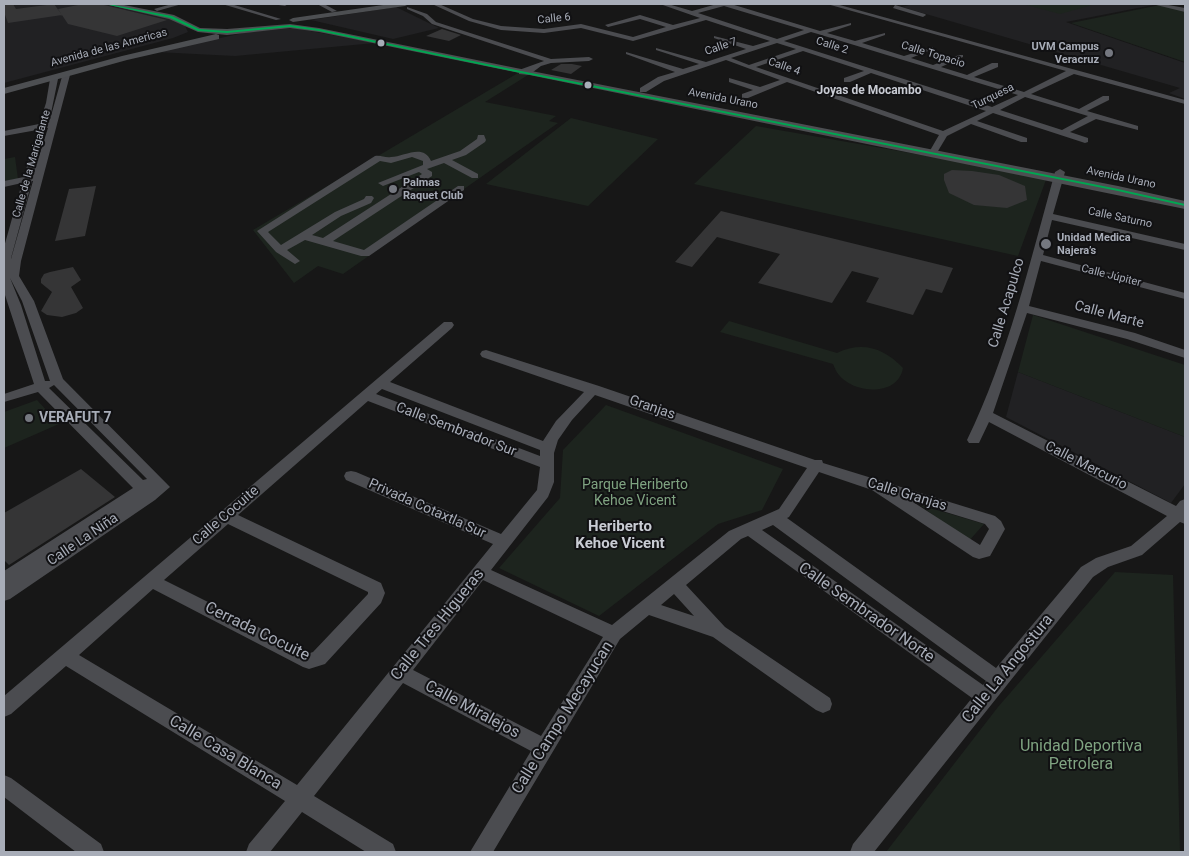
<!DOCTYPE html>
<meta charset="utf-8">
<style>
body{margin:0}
#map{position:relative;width:1189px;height:856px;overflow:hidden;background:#171717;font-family:Roboto,sans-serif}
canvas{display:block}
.frame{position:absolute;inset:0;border:5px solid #a8adb8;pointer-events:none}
</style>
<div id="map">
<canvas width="1189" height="856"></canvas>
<div class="frame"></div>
</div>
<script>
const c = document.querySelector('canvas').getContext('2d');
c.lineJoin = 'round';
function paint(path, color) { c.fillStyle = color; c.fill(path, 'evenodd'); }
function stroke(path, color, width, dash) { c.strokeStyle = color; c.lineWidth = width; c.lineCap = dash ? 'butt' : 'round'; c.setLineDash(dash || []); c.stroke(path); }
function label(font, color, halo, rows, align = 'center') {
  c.font = font + ' Roboto,sans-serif'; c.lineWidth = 4; c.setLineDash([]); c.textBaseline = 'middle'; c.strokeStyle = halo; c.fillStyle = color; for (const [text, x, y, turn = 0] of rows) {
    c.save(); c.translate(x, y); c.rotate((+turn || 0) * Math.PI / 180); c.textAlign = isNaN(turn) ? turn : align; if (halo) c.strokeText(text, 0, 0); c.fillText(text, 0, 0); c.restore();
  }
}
paint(new Path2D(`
 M4 4H106L170 18 185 26 188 32 173 38 4 83Z
 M913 4 1153 5 1066 22 1185 63V99L1169 93 1180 88 902 7Z
 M396 7 439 28 393 39 311 20Z
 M294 28 375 43 235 56 156 52 248 32Z
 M1018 372 1185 437V484L1171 503 1006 417Z`), '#212123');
paint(new Path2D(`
 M1023 4H1088L1092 5 1060 14Z
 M1160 5 1185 11V62L1071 23Z
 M518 73 528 75 485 102 556 116 549 121 558 123 343 274 318 266 294 283 253 230Z
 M571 118 658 139 588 206 486 184Z
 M756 126 1047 177 1018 256 694 184Z
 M15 157 18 179 4 181V159Z
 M1033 315 1185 365V437L1018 372Z
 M729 321 837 353C862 341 884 348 903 368 898 397 854 394 839 375 836 372 835 368 833 364L720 332Z
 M37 400 59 424 4 448V412Z
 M606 405 783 469 762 510 718 524 599 616 499 568 560 498 563 450Z
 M920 505 984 524 968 542Z
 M1115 572 1173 575 1180 852H886L998 707Z`), '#1d241e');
paint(new Path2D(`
 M4 4H13L16 9 54 4 62 15 8 23 4 12Z
 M83 4H100L167 20 117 36 68 24 58 9Z
 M442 29 461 35 449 41 426 36Z
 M561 64H572L582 66 571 74 551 70Z
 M952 170 972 171 999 175 1025 186 1027 200 1007 208 974 205 949 193 944 180V174Z
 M96 186 85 236 55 241 69 189Z
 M721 211 953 268 942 293 926 289 913 315 866 302 879 278 852 271 832 303 758 283 780 254 717 237 692 267 675 262Z
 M73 267 81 280 71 287 83 308 76 313 62 317 47 315 41 311 52 292 41 283V279L44 274 50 272Z
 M81 469 115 497 9 565 4 560V513Z`), '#353536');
paint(new Path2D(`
 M172 4H182L157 11 154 9Z
 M222 4H231L281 19 276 20Z
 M272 4H288L285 6Z
 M317 4H324L337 11 332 12Z
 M432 4H439L473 19 501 26 544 29 581 24 633 37 666 27 640 19 608 27 605 25 640 15 673 25 700 18 660 4H668L692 11 717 4H731L820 31 851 23V25L827 33 855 41 885 33V35L862 43 904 56 933 47V49L911 58 933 65 959 55H963V57L941 67 967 75 992 63H998V67L974 77 1024 92 1066 71 827 4H836L1185 100V104L1074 74 1031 94 1079 109 1103 96H1109V100L1087 111 1138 126V130L1096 119 1070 132 1088 138V142L1085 143 993 113 977 121 1027 138V142H1021L971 124 947 136 935 156 932 157 928 154 939 135 787 82 748 98H742V94L753 90 729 82V78L760 87 780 80 726 60 664 81 646 92H640V88L658 77 675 72 626 54V52L683 69 699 64 656 50V48L706 62 746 49 714 38V36L753 46 770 41 706 20 633 41 581 28 544 33 501 30 469 21ZM724 6 804 30 777 39 698 13ZM811 32 818 34 1018 95 992 107 784 41ZM777 43 796 49 749 65 731 58ZM803 51 864 71 844 78V82H850L871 73 986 111 943 131 756 67ZM1025 97 1088 116 1062 130 1000 110Z
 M1152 4H1163L1185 8V12Z
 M895 5 925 14 926 15 923 17 893 8Z
 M407 7 427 14 436 22 551 59 589 57 593 59 589 61 551 63 541 66 529 75 519 74V70L544 61 432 24 423 16 407 9Z
 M63 73 70 75 21 261 19 276 34 301 63 379 170 487 155 500 10 599 4 601V571L133 488 38 392 4 402V394L34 384 4 292V247L22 183 4 187V181L24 177 37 130 4 136V131L39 124 46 103 50 79 54 77 58 79 49 123ZM46 128H48L33 175 45 131ZM32 181H33L11 259V258ZM10 278 22 301 50 381H45L21 305ZM54 385 147 479 143 480 49 388Z
 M478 135H484L486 140 485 142 466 155 452 160 478 174V178H472L444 163 427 169 432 172V176L333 241 364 250 458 186H464V190L369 256H361L305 240 287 250 300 261 295 264 276 252 257 231 375 156C381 155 385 158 391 157 404 157 423 143 431 161L460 151 477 139ZM412 157 423 161V165L378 183 383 186 419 172 422 174 323 238 312 235 341 216 371 203 374 198 372 196H366L364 199 335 212 281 245 268 232 380 161 391 163Z
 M1060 169 1065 172 1053 214 1185 244V250L1052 220 1043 255 1185 293V299L1041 261 1029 306 1135 333 1185 350V358L1127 339 1027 313 993 413 1176 506 1180 501 1185 499V524L1180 522 1142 555 1108 567 1093 577 874 852H850L853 844 972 698 748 536 741 539 686 585 725 627 830 698 832 704 830 710 823 713 816 710 713 637 649 615 620 639 493 852H470L531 751 403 683 314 796 393 844 396 852H366L302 812 270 852H246L249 844 285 801 66 666 11 714 4 717V696L444 322H452L454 325 452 328 390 382 543 441 556 421 584 392 482 357 480 354 482 351 486 350 599 386 815 460H822L823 463 995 516 1001 521 1005 529 990 556 979 559 973 557 872 490 819 472 789 517 787 518 996 668 1081 567 1096 558 1131 546 1167 516 989 422 979 443H969L967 440C1008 356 1030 262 1055 172ZM382 389 540 450V456L376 394ZM595 395 807 468 779 509 729 531 612 625 491 570 548 497 554 482V453L558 440 572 420ZM368 401 540 467 537 490 501 534 356 472 351 471 346 472 344 476 346 480 493 544 297 785 79 655 153 589 303 667 309 669 325 664 381 603 385 593 381 583 238 515ZM913 502 985 524 989 529 980 545ZM228 524 368 592V594L313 652 310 653 164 580ZM773 525 986 681 983 685 762 530ZM483 580 603 637 541 736 413 670ZM674 594 694 616 661 605Z
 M4 775 11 778 101 844 104 852H76L4 797Z`), '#4b4c50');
paint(new Path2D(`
 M105 4H119L174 15 200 28 227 29 290 24 319 28 516 68 1118 186 1185 201V209L319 32 290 28 227 35 198 32 169 19Z
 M390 4H409L405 6 293 22 289 20 293 18Z
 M216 34 219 35V39L127 60 4 94V88L122 56Z`), '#4d4f52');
paint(new Path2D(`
 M108 4 172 16 199 29 227 31 290 25 319 29 516 70 1118 189 1185 204V206L1118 191 516 72 319 31 290 27 227 33 198 31 170 18 109 5Z`), '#00a651');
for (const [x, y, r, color] of [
 [381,43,4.5,"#a8adb8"],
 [1109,53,5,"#757880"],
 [588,85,4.5,"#a8adb8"],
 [393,189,5,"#757880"],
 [1046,244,6,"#757880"],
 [29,418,5,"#757880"]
]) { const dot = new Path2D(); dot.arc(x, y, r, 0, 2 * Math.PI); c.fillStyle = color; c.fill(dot); stroke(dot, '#111113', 2); }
label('11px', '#a8adb8', '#111113', [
 ["Calle 6",554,19,-6],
 ["Calle 2",832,46,18],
 ["Calle 7",721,47,-19],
 ["Avenida de las Americas",109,48,-15],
 ["Calle Topacio",933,55,17],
 ["Calle 4",784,67,19],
 ["Turquesa",993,97,-26],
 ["Avenida Urano",723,99,11],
 ["Calle de la Marigalante",32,164,-74],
 ["Avenida Urano",1121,178,12],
 ["Calle Saturno",1120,218,12],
 ["Calle Júpiter",1111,276,14]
]);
label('bold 11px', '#a8adb8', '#111113', [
 ["UVM Campus",1099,47,"right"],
 ["Veracruz",1099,60,"right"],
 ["Palmas",403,183],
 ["Raquet Club",403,196],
 ["Unidad Medica",1057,238],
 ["Najera’s",1057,251]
], 'left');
label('bold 12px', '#c9ccd4', '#111113', [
 ["Joyas de Mocambo",869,91]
]);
label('14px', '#a8adb8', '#111113', [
 ["Calle Acapulco",1007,303,-73],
 ["Calle Marte",1109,315,15],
 ["Granjas",652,408,19],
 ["Calle Sembrador Sur",456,430,21],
 ["Calle Mercurio",1086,466,27],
 ["Calle Granjas",907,495,17],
 ["Privada Cotaxtla Sur",427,509,24],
 ["Calle Cocuite",226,516,-41],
 ["Calle La Niña",83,540,-34]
]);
label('bold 14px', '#a8adb8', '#111113', [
 ["VERAFUT 7",39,418]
], 'left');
label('14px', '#7fa381', '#111113', [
 ["Parque Heriberto",635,485],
 ["Kehoe Vicent",635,501]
]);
label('bold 15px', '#c9ccd4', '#111113', [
 ["Heriberto",620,527],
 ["Kehoe Vicent",620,544]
]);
label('16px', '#a8adb8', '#111113', [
 ["Calle Sembrador Norte",866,613,35],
 ["Calle Tres Higueras",438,625,-51],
 ["Cerrada Cocuite",257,632,26],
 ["Calle La Angostura",1008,669,-51],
 ["Calle Miralejos",472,710,28],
 ["Calle Campo Mecayucan",563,718,-58],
 ["Calle Casa Blanca",225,753,31]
]);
label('16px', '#7fa381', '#111113', [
 ["Unidad Deportiva",1081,747],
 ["Petrolera",1081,765]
]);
</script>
